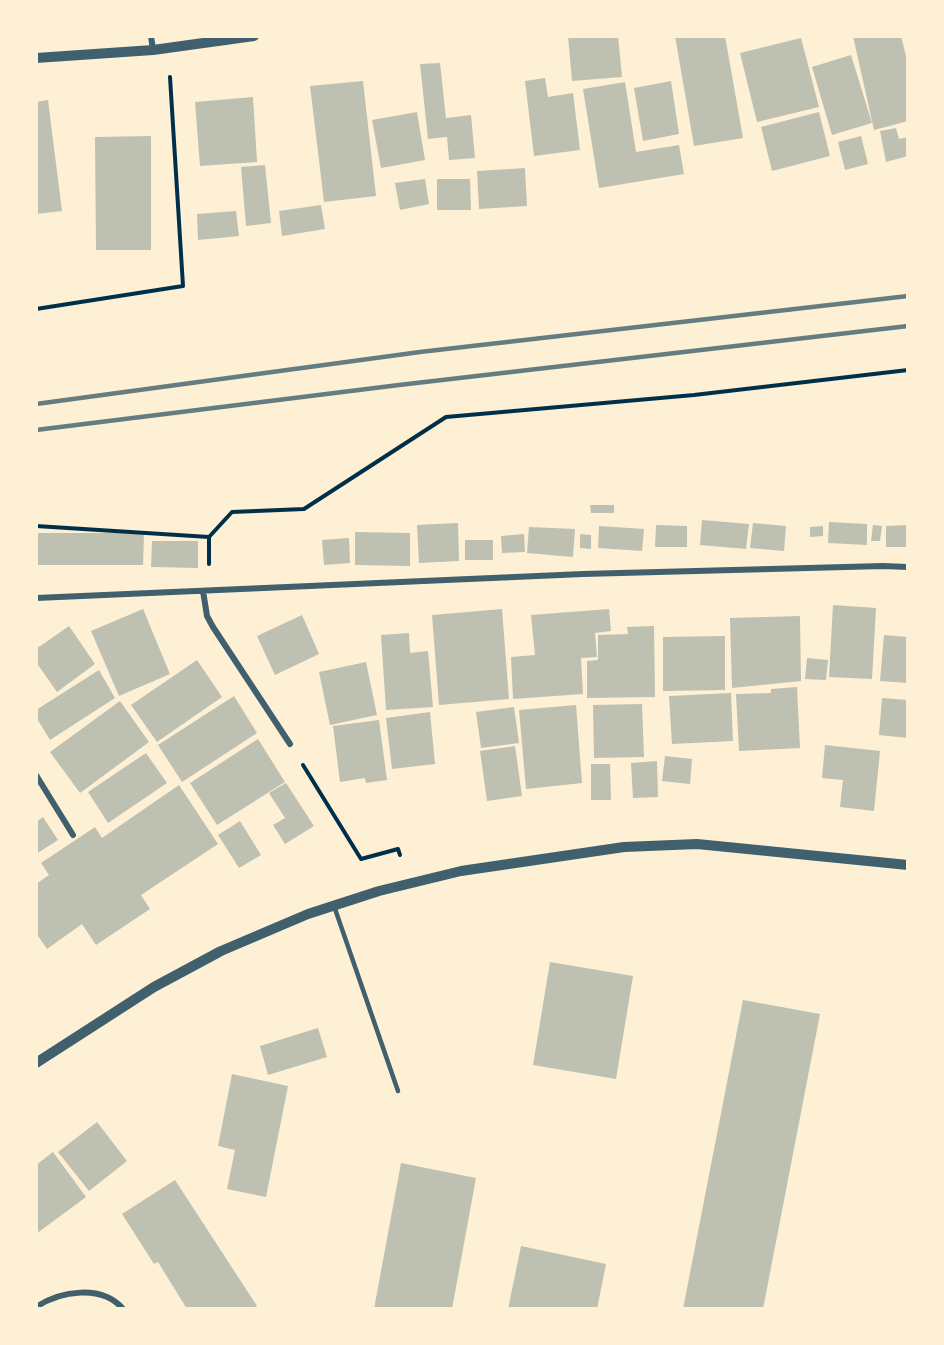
<!DOCTYPE html>
<style>
body{margin:0}
#map{position:relative;width:944px;height:1345px;overflow:hidden;background:#fdf0d5;font-family:Rubik,sans-serif}
canvas{display:block}
.frame{position:absolute;inset:0;border:38px solid #fdf0d5;pointer-events:none}
</style>
<div id="map">
<canvas width="944" height="1345"></canvas>
<div class="frame"></div>
</div>
<script>
const c = document.querySelector('canvas').getContext('2d');
c.lineJoin = 'round';
function paint(path, color) { c.fillStyle = color; c.fill(path, 'evenodd'); }
function stroke(path, color, width, dash) { c.strokeStyle = color; c.lineWidth = width; c.lineCap = dash ? 'butt' : 'round'; c.setLineDash(dash || []); c.stroke(path); }
paint(new Path2D(`
 M568 36H618L622 77 572 81Z
 M675 36H725L743 138 694 146Z
 M853 36H901L908 64V121L874 130Z
 M801 38 819 107 757 122 740 53Z
 M851 55 872 123 832 135 812 67Z
 M440 63 446 118 471 115 475 158 449 160 447 137 428 139 420 64Z
 M545 78 548 97 573 93 580 150 534 156 525 81Z
 M363 81 376 196 324 202 310 86Z
 M671 81 679 134 643 141 634 88Z
 M625 82 636 152 679 145 684 174 599 188 583 89Z
 M253 97 257 162 200 166 195 102Z
 M48 100 62 211 36 214V102Z
 M417 112 425 160 381 168 372 120Z
 M819 112 830 156 772 171 761 127Z
 M896 128 899 139 908 137V156L886 162 880 131Z
 M151 136V250H96L95 137Z
 M861 136 868 164 845 170 838 142Z
 M265 165 271 223 246 226 241 167Z
 M525 168 527 206 479 209 477 171Z
 M425 179 429 204 400 210 395 183Z
 M437 179H470L471 210H437Z
 M321 205 325 229 282 236 279 211Z
 M236 211 239 236 198 240 197 214Z
 M590 505H614V513H591Z
 M702 520 749 524 746 549 700 545Z
 M829 522 867 524V545L828 543Z
 M458 523 459 561 419 563 417 525Z
 M753 523 786 526 784 551 750 548Z
 M656 525 687 526V547H655Z
 M873 525 882 526 880 541H871Z
 M908 525V547H886V526Z
 M599 526 644 529 642 551 598 548Z
 M823 526V536L810 537V527Z
 M529 527 575 529 573 557 527 553Z
 M355 532 410 533V566L355 565Z
 M36 533H144L143 565H36Z
 M524 534 525 552 502 553 501 536Z
 M580 534 591 535V549L580 548Z
 M349 538 350 563 324 565 322 540Z
 M465 540H493V560H465Z
 M152 541H198V568L151 567Z
 M833 605 876 608 872 679 829 677Z
 M143 609 170 674 119 696 91 631Z
 M502 609 509 699 439 705 432 615Z
 M609 609 611 631 595 633 597 657 581 658 583 694 513 699 511 657 535 655 531 615Z
 M302 615 319 654 275 675 257 636Z
 M800 616 801 681 732 688 730 618Z
 M69 626 95 664 57 692 36 662V643L39 647Z
 M654 626 655 697 587 698V661L598 660V635L628 634 627 627Z
 M409 633 410 653 428 651 433 707 386 710 381 635Z
 M884 635 908 637V683L880 681Z
 M725 636V690L663 691V637Z
 M807 658 828 660 826 680 805 679Z
 M197 660 222 697 157 742 131 705Z
 M366 662 377 715 330 725 319 672Z
 M99 670 115 698 50 740 36 717V710Z
 M797 687 800 748 739 751 736 694 771 693V689Z
 M731 693 733 741 672 744 669 696Z
 M234 696 257 733 182 782 158 745Z
 M882 698 908 700V738L879 735Z
 M120 701 149 742 80 793 50 752Z
 M642 704 644 757 594 758 593 705Z
 M576 705 582 783 526 789 519 710Z
 M514 707 519 743 481 748 476 712Z
 M430 712 435 764 392 769 386 718Z
 M379 720 387 780 366 783 365 778 340 782 333 726Z
 M258 739 285 782 217 825 190 783Z
 M825 745 880 751 874 811 840 807 843 780 822 778Z
 M515 746 522 796 487 801 480 751Z
 M146 753 167 783 108 823 88 792Z
 M665 756 692 759 690 784 662 781Z
 M657 761 658 797 633 798 631 763Z
 M591 764H610L611 800H591Z
 M286 783 314 826 285 844 273 825 285 818 269 793Z
 M179 785 218 844 141 895 150 909 96 945 82 924 47 949 36 933V884L49 875 41 863 95 827 102 838Z
 M43 817 58 840 36 854V822Z
 M240 821 261 855 239 868 218 835Z
 M550 962 633 976 616 1079 533 1065Z
 M743 1000 820 1014 763 1309H683Z
 M318 1028 327 1057 268 1075 260 1046Z
 M232 1074 288 1086 266 1197 227 1189 235 1150 218 1146Z
 M97 1122 127 1161 89 1191 58 1152Z
 M53 1152 86 1197 36 1234V1165Z
 M401 1163 476 1178 452 1309H374Z
 M175 1180 257 1306 252 1309H187L158 1262 154 1264 122 1214Z
 M521 1246 606 1264 597 1309H508Z`), '#bec0b2');
stroke(new Path2D(`
 M36 309 183 286 170 77
 M36 526 209 537
 M209 564V537L232 512 304 509 446 417 694 395 908 370
 M303 765 361 859 398 849 400 855`), '#003049', 4);
stroke(new Path2D(`
 M334 906 398 1091`), '#3f606c', 4.5);
stroke(new Path2D(`
 M151 36 153 50
 M203 591 207 616 213 627 290 744
 M36 598 583 574 883 566 908 567
 M36 775 73 835
 M36 1307C60 1291 102 1284 123 1309`), '#3f606c', 6);
stroke(new Path2D(`
 M36 58 153 50 254 36
 M36 1063 154 987 221 951 308 914 379 891 461 871 624 847 697 844 908 865`), '#3f606c', 10);
stroke(new Path2D(`
 M36 404 420 352 908 296
 M36 430 399 385 908 326`), '#657d81', 4.5);
</script>
